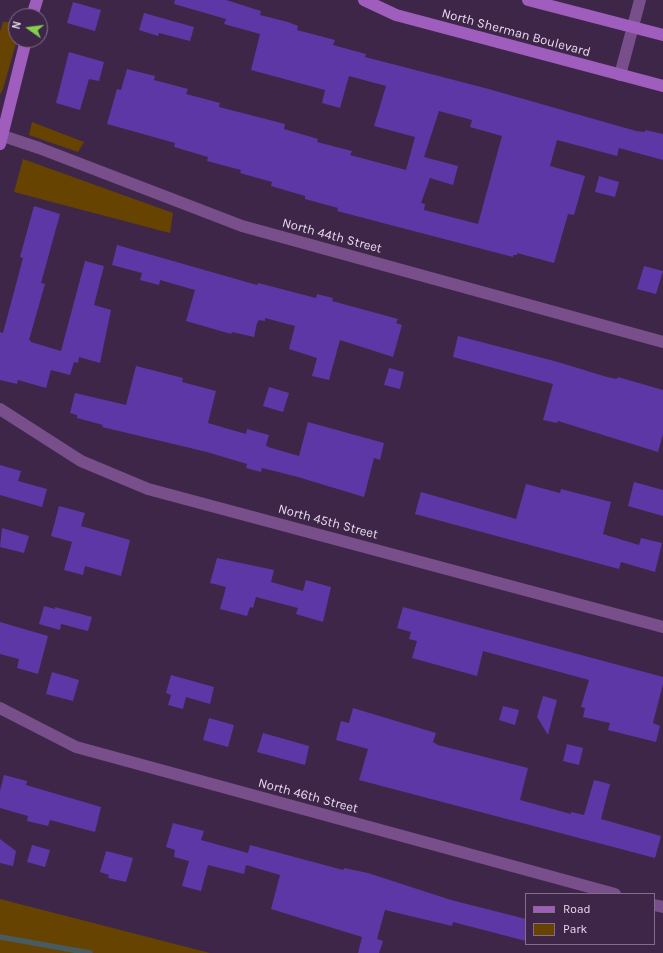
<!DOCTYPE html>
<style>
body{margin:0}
#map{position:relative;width:663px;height:953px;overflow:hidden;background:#3e2649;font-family:Karla,sans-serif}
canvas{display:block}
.legend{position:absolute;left:525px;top:893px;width:130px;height:52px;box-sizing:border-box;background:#3e2649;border:1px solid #826d8b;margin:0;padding:5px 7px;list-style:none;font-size:12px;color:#e7d8ee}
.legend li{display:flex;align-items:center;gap:8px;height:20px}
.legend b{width:20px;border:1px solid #826d8b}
.north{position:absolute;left:8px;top:8px;width:40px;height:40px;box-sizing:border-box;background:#3e2649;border:1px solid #826d8b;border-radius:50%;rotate:284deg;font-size:11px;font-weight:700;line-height:16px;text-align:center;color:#e7d8ee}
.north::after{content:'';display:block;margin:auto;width:14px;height:18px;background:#84d04e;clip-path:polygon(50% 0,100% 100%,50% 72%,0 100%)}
</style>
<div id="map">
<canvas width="663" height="953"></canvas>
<ul class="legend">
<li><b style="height:5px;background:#9f5dbd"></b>Road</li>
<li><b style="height:11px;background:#674301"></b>Park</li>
</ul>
<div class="north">N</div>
</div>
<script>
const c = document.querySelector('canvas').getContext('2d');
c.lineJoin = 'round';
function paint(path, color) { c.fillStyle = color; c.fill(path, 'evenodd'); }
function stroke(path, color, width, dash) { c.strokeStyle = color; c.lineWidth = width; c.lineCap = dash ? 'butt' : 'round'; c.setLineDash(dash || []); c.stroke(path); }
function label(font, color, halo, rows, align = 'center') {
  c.font = font + ' Karla,sans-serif'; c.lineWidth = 3; c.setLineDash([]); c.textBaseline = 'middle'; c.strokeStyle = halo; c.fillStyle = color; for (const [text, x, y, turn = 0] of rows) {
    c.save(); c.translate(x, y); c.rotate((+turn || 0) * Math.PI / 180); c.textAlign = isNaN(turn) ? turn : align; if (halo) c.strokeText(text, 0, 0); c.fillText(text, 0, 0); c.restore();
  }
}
paint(new Path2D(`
 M3 22H16L17 40 3 89 0 95V32Z
 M32 122 84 142 78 152 29 135Z
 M23 159 173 213 170 233 14 192Z
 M0 899 210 953H0Z`), '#674301');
stroke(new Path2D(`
 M0 937 90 953`), '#4a5a61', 5.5);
paint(new Path2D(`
 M175 0H226L261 11 260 15 288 22 298 26 297 30 335 40 333 45 366 54 365 57 485 88 636 131 645 132V130L663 134V160L619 148 617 156 557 140 550 166 585 176 574 215 568 214 554 263 517 253V255H513V257L337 211 338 208 305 199V196L271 186 272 182 240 173 241 170 207 161 208 157 174 147 175 143 107 124 117 89 121 90 127 69 155 76 154 80 188 89 186 94 220 103 219 107 285 124 284 129 318 139 317 142 352 151 350 155 406 170 415 137 374 126 386 86 349 76 340 108 322 103 325 90 251 70 260 34 224 24 226 19 174 4ZM439 111 472 120 470 127 502 136 478 224 424 210 425 204 421 203 430 178 453 185 458 166 424 157Z
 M73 2 101 10 95 31 67 23Z
 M144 13 194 27 190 41 159 33 158 36 139 30Z
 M69 52 104 62 99 81 89 79 80 110 56 103Z
 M599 176 619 182 615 197 595 192Z
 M34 206 60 214 41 283 45 284 29 340 31 341V342L61 351 85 261 104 266 94 305 111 310 100 363 79 357 78 363 74 362 70 375 51 370 46 388 18 380 17 384 0 380V332L3 333 23 258 20 257Z
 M117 245 257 285 258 283 316 298 317 294 333 298 332 301 398 319 396 323 402 325 393 357 340 340 329 380 312 376 317 358 289 349 295 326 265 318V321L259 320 257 323 254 337 232 332 231 334 186 321 195 290 160 280 159 285 140 280 142 273 112 265Z
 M644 266 663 271 656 294 637 289Z
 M458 336 558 362 607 377 617 379 618 377 663 390V434L658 452 558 421 557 423 543 420 553 384 453 357Z
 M136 366 183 378 182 382 216 391 208 423 246 434 247 429 269 435 266 445 268 447 299 456 308 422 384 443 380 460 374 458 364 497 298 477 262 468 261 472 246 468 247 464 207 452 102 427 103 425 77 418V415L70 413 75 393 126 405Z
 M389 368 404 372 400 389 384 385Z
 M269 387 289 393 283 412 263 406Z
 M0 465 21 471 18 481 47 489 42 507 0 495Z
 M634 482 663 490V516L628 506Z
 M526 484 560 493 561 489 611 502 603 534 639 545 641 538 662 543 655 572 621 562 619 569 415 514 421 492 516 519Z
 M59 506 85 513 81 526 130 540 121 576 85 566 83 575 64 570 72 542 51 536Z
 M2 528 29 536 24 553 0 547Z
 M217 558 274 570 271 582 303 591 306 580 331 587 323 622 296 614 298 608 256 597 253 608 250 607 247 616 220 609 226 587 210 583Z
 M44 606 55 609V607L92 617 88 631 61 624 60 630 39 624Z
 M403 607 663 677V684L653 723 660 726 656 742 608 730 610 723 583 717 585 708 581 707 589 680 483 651 477 676 412 658 417 641 409 639 411 632 397 628Z
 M0 622 48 636 38 674 17 668 19 659 0 654Z
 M52 672 79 680 73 701 46 694Z
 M171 675 214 687 210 704 186 697 183 709 168 705 171 695 166 693Z
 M543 696 557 700 548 735 537 717Z
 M503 706 519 710 515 725 499 720Z
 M353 708 436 733 433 742 438 745 528 768 520 800 571 814V812L584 815 594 780 610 784 601 819 661 836 655 858 359 780 368 749 336 740 341 721 349 723Z
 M209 718 234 725 228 747 203 740Z
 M263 733 309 746 305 765 257 752Z
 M567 744 583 748 579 765 563 761Z
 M4 775 27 781 26 785 101 807 95 832 50 820 48 826 27 821 28 816 0 808V791Z
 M173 823 204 831 201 840 248 853 250 845 343 870 344 868 368 873 451 900 526 919V941L453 922 452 926 385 910 377 939 383 941 379 953H358L362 937 271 909 280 875 246 865 244 874 208 865 201 891 182 886 189 861 174 857 175 850 166 847Z
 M0 839 16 851 13 866 0 863Z
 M32 845 50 850 45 867 27 862Z
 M106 851 133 858 126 882 108 878 109 875 100 872Z`), '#5d37a6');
stroke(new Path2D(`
 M620 75 640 0
 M0 135 39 148 242 226 663 342
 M0 409 81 461 148 489 663 627
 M0 708 76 747 615 894
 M654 905 663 907`), '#784f8b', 12);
stroke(new Path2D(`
 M364 0 396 15 663 86
 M528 0 663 35
 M32 16 37 0
 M0 144 26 40`), '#9f5dbd', 12);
label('13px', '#e7d8ee', '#3e2649', [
 ["North Sherman Boulevard",516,33,15],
 ["North 44th Street",332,236,15],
 ["North 45th Street",328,522,15],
 ["North 46th Street",308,796,15]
]);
</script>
